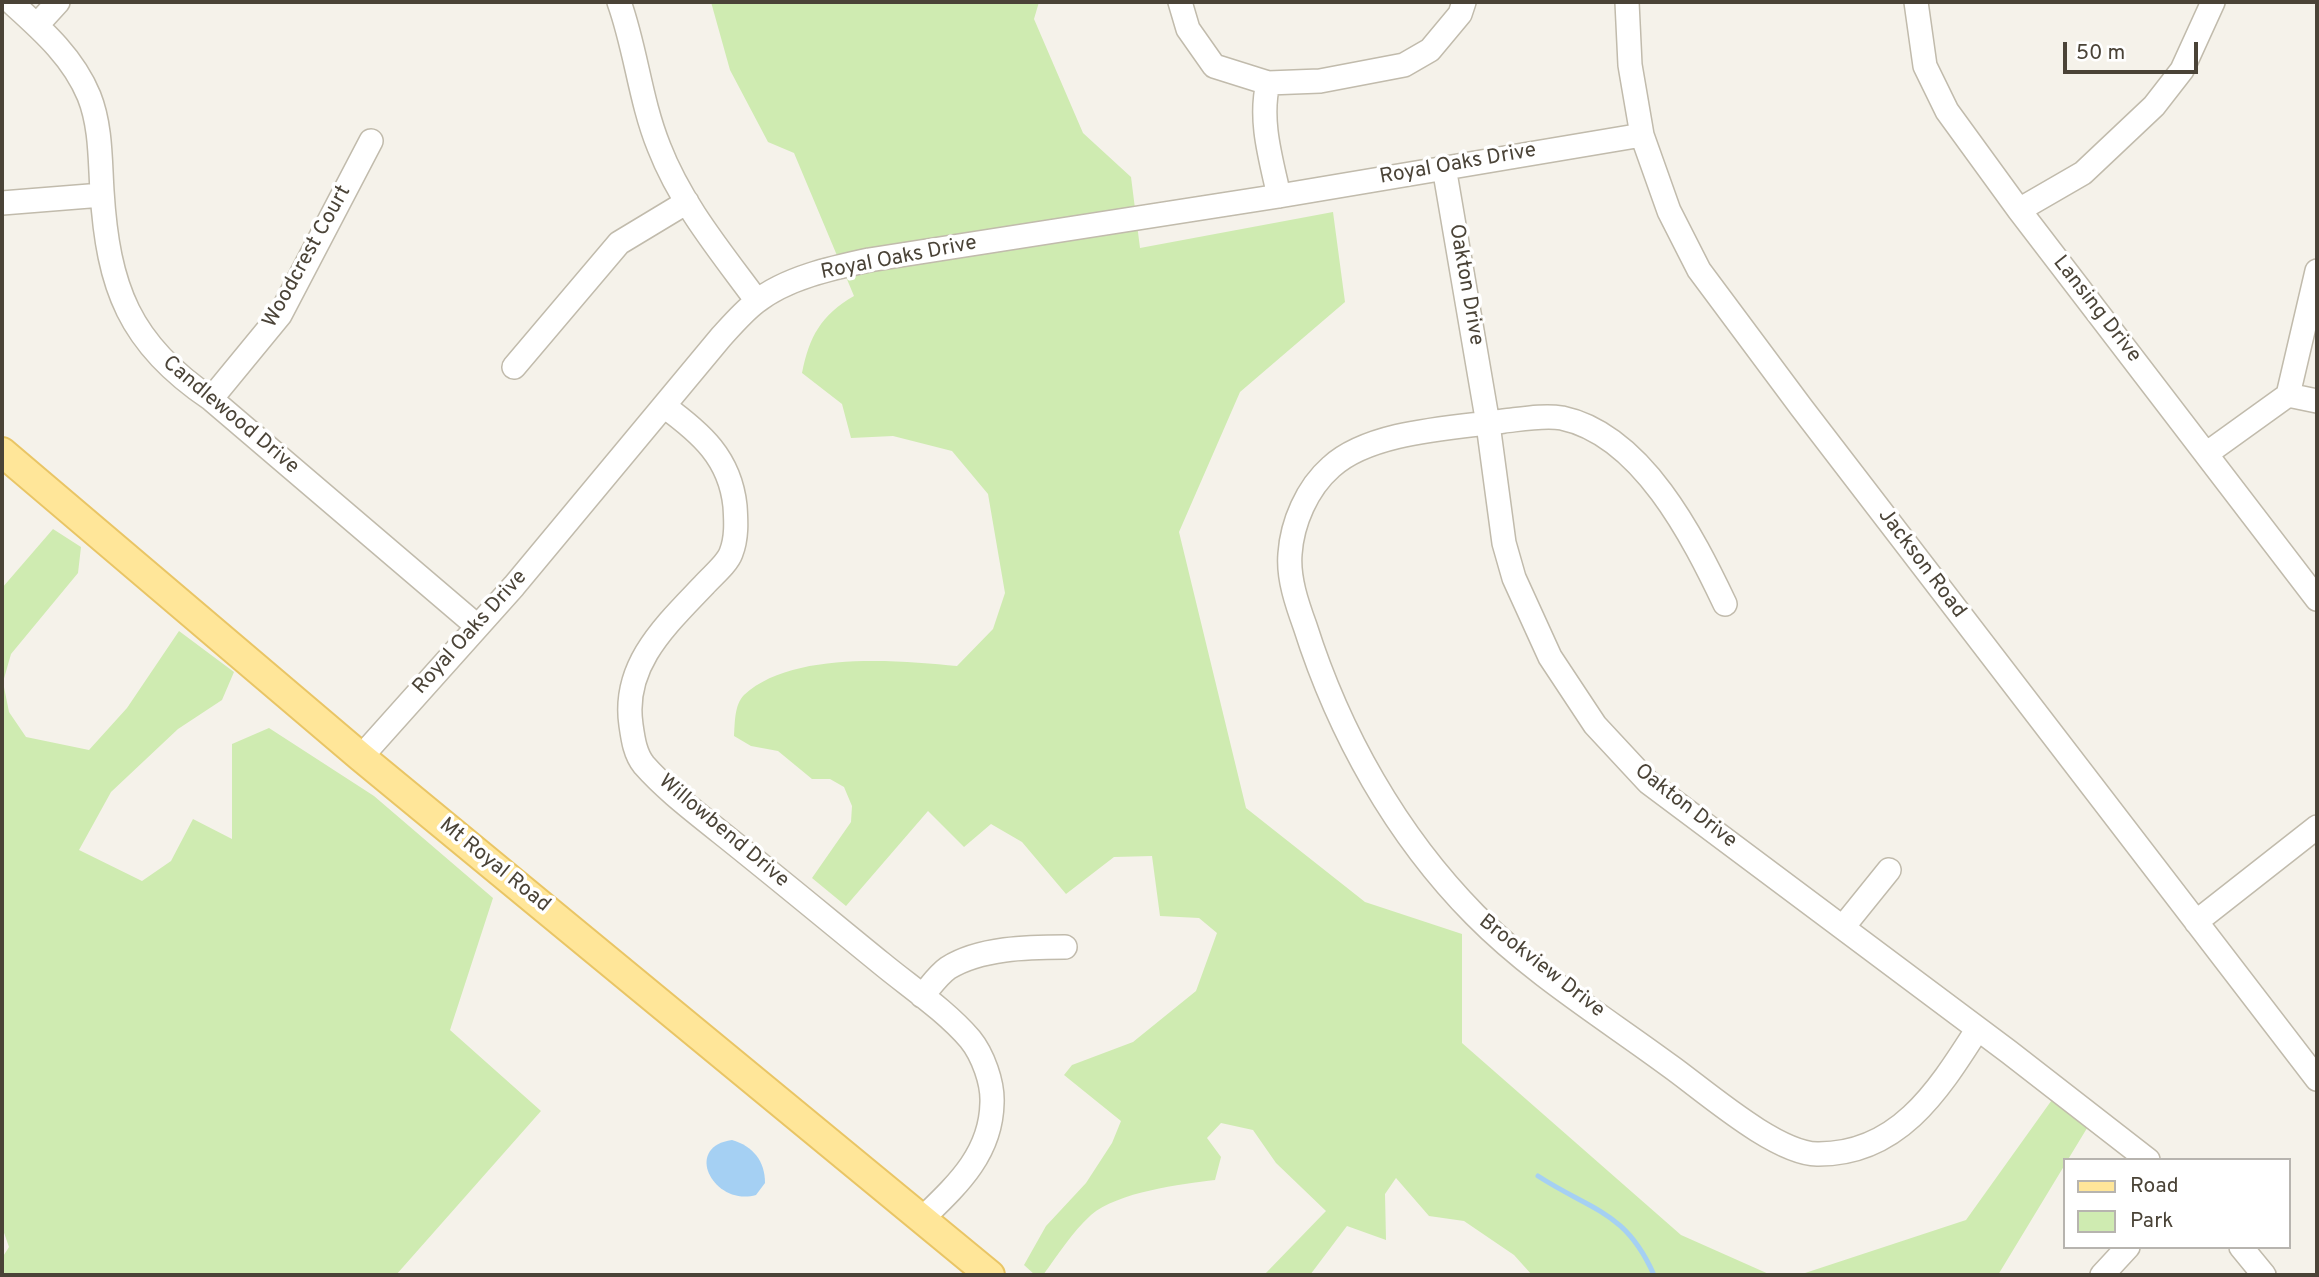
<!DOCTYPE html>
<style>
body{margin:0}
#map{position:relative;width:2319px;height:1277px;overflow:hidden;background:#f5f2ea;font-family:Overpass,sans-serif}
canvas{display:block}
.frame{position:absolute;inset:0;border:4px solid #4a4337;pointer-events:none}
.legend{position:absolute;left:2063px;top:1158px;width:228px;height:91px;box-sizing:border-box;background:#fff;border:2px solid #b7b4af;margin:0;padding:9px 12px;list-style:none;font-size:21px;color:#4a4337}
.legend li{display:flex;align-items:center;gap:14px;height:35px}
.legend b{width:35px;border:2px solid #b7b4af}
.scale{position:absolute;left:2063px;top:42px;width:135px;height:32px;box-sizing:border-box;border:4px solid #4a4337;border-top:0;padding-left:9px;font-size:21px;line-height:24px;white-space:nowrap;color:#4a4337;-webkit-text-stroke:5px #fff;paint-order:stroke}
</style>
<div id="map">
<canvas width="2319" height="1277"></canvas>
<div class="frame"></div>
<ul class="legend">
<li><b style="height:9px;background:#ffe699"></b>Road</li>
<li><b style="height:19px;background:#cfebb1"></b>Park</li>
</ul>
<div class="scale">50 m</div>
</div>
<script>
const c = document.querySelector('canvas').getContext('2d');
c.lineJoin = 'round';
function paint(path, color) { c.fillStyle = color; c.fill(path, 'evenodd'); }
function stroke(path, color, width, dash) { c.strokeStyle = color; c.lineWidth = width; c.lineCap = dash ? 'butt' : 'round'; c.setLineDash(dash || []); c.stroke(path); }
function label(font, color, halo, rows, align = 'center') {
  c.font = font + ' Overpass,sans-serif'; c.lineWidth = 7; c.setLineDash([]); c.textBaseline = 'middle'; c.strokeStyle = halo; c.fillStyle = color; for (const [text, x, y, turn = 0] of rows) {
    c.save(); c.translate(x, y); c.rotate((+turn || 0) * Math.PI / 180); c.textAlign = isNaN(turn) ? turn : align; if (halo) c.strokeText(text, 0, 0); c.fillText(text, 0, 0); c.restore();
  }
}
paint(new Path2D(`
 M711 2H1039L1034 19 1083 133 1131 177 1140 248 1333 212 1345 302 1240 392 1179 532 1246 808 1365 902 1462 934V1043L1681 1235 1771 1275H1532L1514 1255 1464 1221 1429 1216 1396 1178 1385 1194 1386 1240 1347 1226 1310 1275H1264L1326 1211 1276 1163 1253 1130 1221 1123 1207 1138 1221 1157 1215 1180C1181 1184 1118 1192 1091 1215 1072 1232 1058 1255 1043 1275H1035L1024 1265 1046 1226 1086 1183 1112 1143 1121 1121 1064 1075 1072 1065 1133 1042 1196 991 1217 933 1199 918 1160 916 1152 856 1114 857 1066 894 1022 842 991 824 964 847 928 811 846 906 812 878 851 822 852 806 844 787 830 779H812L778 751 751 746 734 736C735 724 734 705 744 695 791 651 897 660 957 666L993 629 1005 593 988 494 952 451 893 436 851 438 842 404 802 373C809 337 821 315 854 296L794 153 768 142 730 70Z
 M53 529 81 547 78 573 11 654 3 682 9 712 26 737 89 750 127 708 179 631 234 672 222 700 178 729 111 792 79 850 142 881 171 861 193 819 232 839V744L269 728 374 796 493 898 450 1030 541 1111 396 1275H2V1258L9 1247 2 1227V588Z
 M2064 1083 2098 1110 1998 1275H1799L1966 1220Z`), '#cfebb1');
paint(new Path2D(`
 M732 1140C753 1146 765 1161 765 1183L756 1195C714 1207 682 1147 732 1140Z`), '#a5d0f3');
stroke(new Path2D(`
 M1538 1176C1592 1211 1626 1211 1654 1275`), '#a5d0f3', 5);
const minor = new Path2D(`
 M11 2C42 30 73 57 89 96 101 126 100 160 102 191 108 287 129 344 211 399L477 626
 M619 2C636 49 640 100 659 147 681 204 721 252 757 301
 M1180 2 1188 29 1214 66 1268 83 1320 81 1404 65 1430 50 1460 14 1464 2
 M1627 2 1630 65 1642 135 1669 211 1699 270 1801 407 2317 1079
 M1916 2 1925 66 1947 111 2019 210 2317 599
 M37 25 58 2
 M1268 83C1259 121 1271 159 1279 196
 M1444 167 1488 424 1504 543 1514 578 1550 657 1595 725 1648 782 2009 1052 2148 1160
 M2 203 102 195
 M2019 210 2083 173 2154 106 2182 70 2213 2
 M514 367 619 243 687 202
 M2288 395 2317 401
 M211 399 280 315 371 141
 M664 406C701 433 730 458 735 506 736 521 737 538 731 553 727 564 712 576 704 585 666 625 622 665 631 725 633 739 635 754 644 765 666 790 694 811 720 832 774 875 827 919 881 963 910 987 945 1010 970 1039 983 1055 993 1083 992 1103 991 1154 957 1185 923 1218
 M2206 454 2288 395 2317 271
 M1725 604C1693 537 1642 435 1562 418 1544 415 1522 419 1504 421 1453 428 1370 431 1331 467 1307 488 1292 523 1290 554 1288 578 1297 604 1305 626 1339 733 1396 835 1475 915 1532 973 1605 1018 1670 1066 1705 1091 1775 1153 1817 1154 1898 1155 1938 1091 1977 1030
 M361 757 514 586 721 337C732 325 743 312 756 302 786 278 832 268 869 260L1279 196 1642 135
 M2196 922 2317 827
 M1843 927 1889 870
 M922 996C930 987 938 975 948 968 980 948 1028 947 1065 947
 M2241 1247 2264 1275
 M2102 1275 2128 1247`);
const major = new Path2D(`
 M2 452 361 757 990 1275`);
stroke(minor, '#c1bbac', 26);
stroke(major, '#e9c565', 32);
stroke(minor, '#fff', 23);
stroke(major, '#ffe699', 28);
label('21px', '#4a4337', '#fff', [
 ["Royal Oaks Drive",1458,165,-10],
 ["Woodcrest Court",308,257,-61],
 ["Royal Oaks Drive",899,259,-11],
 ["Oakton Drive",1465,285,80],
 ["Lansing Drive",2096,310,52],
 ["Candlewood Drive",230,416,40],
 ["Jackson Road",1921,564,53],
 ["Royal Oaks Drive",471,633,-48],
 ["Oakton Drive",1685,807,38],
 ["Willowbend Drive",723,832,40],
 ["Mt Royal Road",494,866,39],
 ["Brookview Drive",1541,967,38]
]);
</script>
